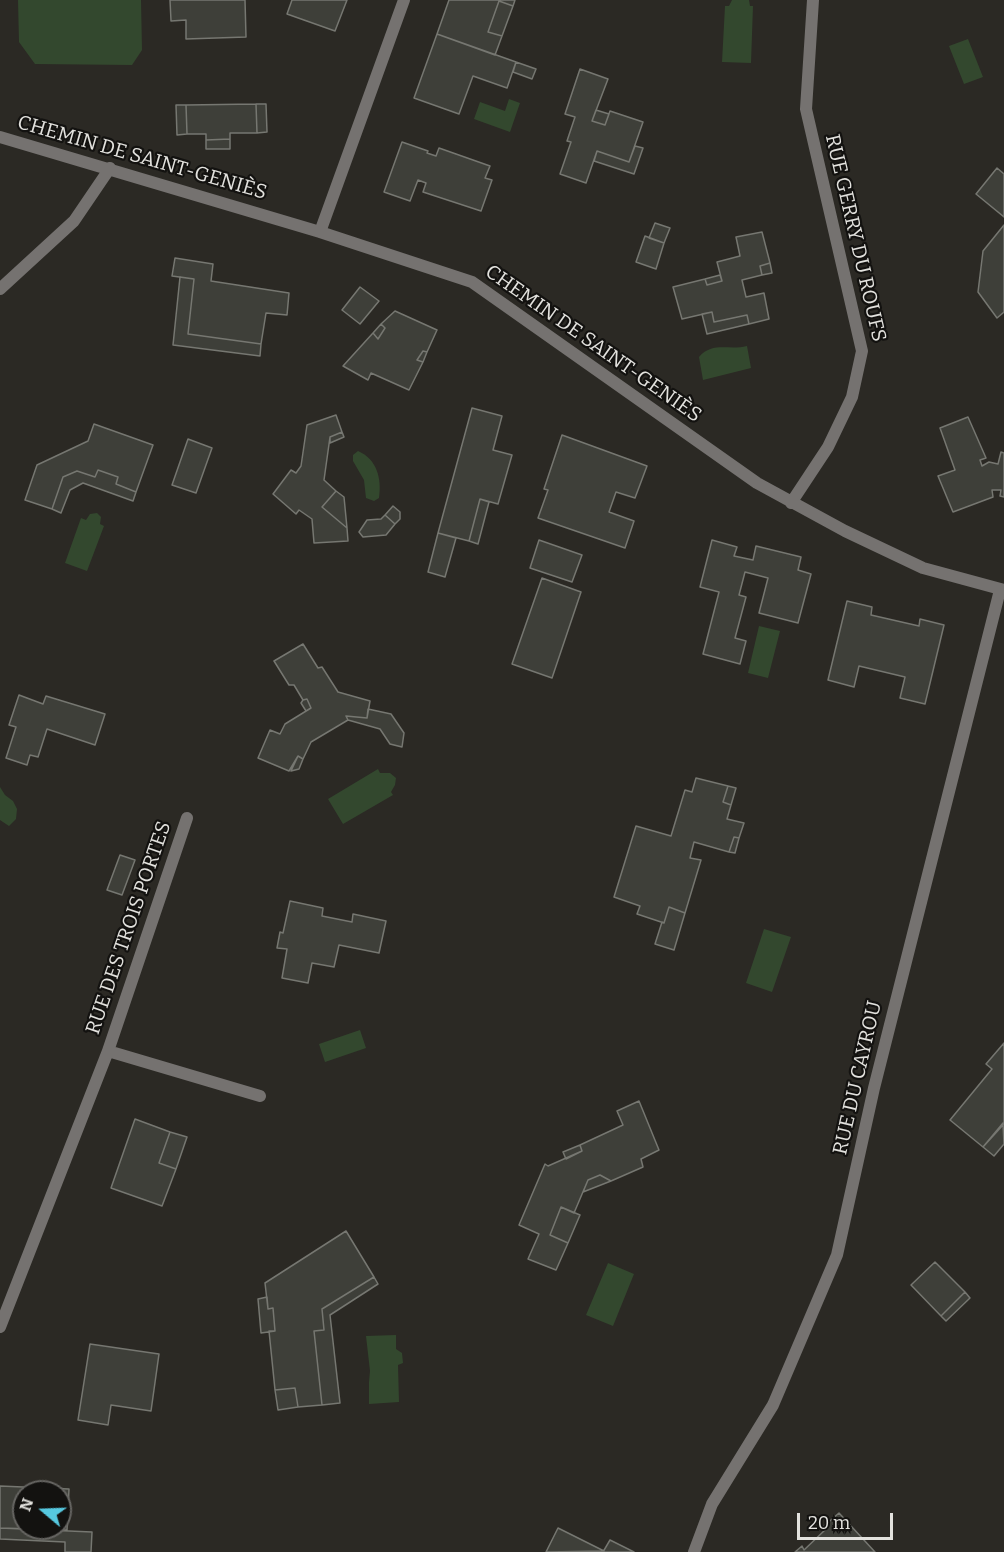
<!DOCTYPE html>
<meta charset="utf-8">
<style>
body{margin:0}
#map{position:relative;width:1004px;height:1552px;overflow:hidden;background:#2b2924;font-family:Bitter,serif}
canvas{display:block}
.north{position:absolute;left:12px;top:1480px;width:60px;height:60px;box-sizing:border-box;background:#131210;border:2px solid #666562;border-radius:50%;rotate:289deg;font-size:16px;font-weight:700;line-height:24px;text-align:center;color:#e3e2de}
.north::after{content:'';display:block;margin:auto;width:21px;height:27px;background:#56c9e0;clip-path:polygon(50% 0,100% 100%,50% 72%,0 100%)}
.scale{position:absolute;left:797px;top:1513px;width:96px;height:27px;box-sizing:border-box;border:3px solid #e3e2de;border-top:0;padding-left:8px;font-size:18px;line-height:21px;white-space:nowrap;color:#e3e2de;-webkit-text-stroke:4px #131210;paint-order:stroke}
</style>
<div id="map">
<canvas width="1004" height="1552"></canvas>
<div class="north">N</div>
<div class="scale">20 m</div>
</div>
<script>
const c = document.querySelector('canvas').getContext('2d');
c.lineJoin = 'round';
function paint(path, color) { c.fillStyle = color; c.fill(path, 'evenodd'); }
function stroke(path, color, width, dash) { c.strokeStyle = color; c.lineWidth = width; c.lineCap = dash ? 'butt' : 'round'; c.setLineDash(dash || []); c.stroke(path); }
function label(font, color, halo, rows, align = 'center') {
  c.font = font + ' Bitter,serif'; c.lineWidth = 4.5; c.setLineDash([]); c.textBaseline = 'middle'; c.strokeStyle = halo; c.fillStyle = color; for (const [text, x, y, turn = 0] of rows) {
    c.save(); c.translate(x, y); c.rotate((+turn || 0) * Math.PI / 180); c.textAlign = isNaN(turn) ? turn : align; if (halo) c.strokeText(text, 0, 0); c.fillText(text, 0, 0); c.restore();
  }
}
paint(new Path2D(`
 M18 0H141L142 50 132 65 35 64 19 42Z
 M732 0H749L750 6H753L751 63 722 62 725 6H729Z
 M968 39 983 77 964 84 949 46Z
 M509 99 520 103 510 132 474 119 480 102 505 111Z
 M747 346 751 368 703 380 699 357C713 341 729 351 747 346Z
 M358 451C377 459 382 479 379 498L374 501 366 498 364 480 353 461V455Z
 M97 513 101 517 100 524 104 526 87 571 65 563 81 518 86 520 90 514Z
 M759 626 780 631 768 678 748 673Z
 M378 769 380 773H390L396 778 395 785 391 792 393 795 343 824 328 799Z
 M0 787 5 795 13 801 17 809 16 819 9 826 0 820Z
 M764 929 791 937 772 992 746 983Z
 M360 1030 366 1048 325 1062 319 1044Z
 M608 1263 634 1274 613 1326 586 1315Z
 M396 1335V1349L402 1353 403 1363 398 1365 399 1402 369 1404V1382L370 1371 366 1336Z`), '#33482e');
const building = new Path2D(`
 M170 0H245L246 37 186 39V20L171 21Z
 M292 0H347L335 31 287 14Z
 M449 0H515L513 6 499 1 488 32 502 36 495 55 437 34Z
 M499 1 513 6 502 36 488 32Z
 M437 34 516 62 507 88 473 76 459 114 414 98Z
 M516 62 536 69 532 79 513 72Z
 M580 69 608 79 592 121 605 125 610 111 643 122 629 162 597 151 586 183 560 174 571 142 567 141 575 117 565 114Z
 M256 104H266L267 132 257 133Z
 M256 104 257 133H230V139L206 140V134H187L186 105Z
 M176 105H186L187 134 177 135Z
 M596 110 609 114 605 125 592 121Z
 M230 139V149H206V140Z
 M402 142 428 151 427 153 436 156 439 148 490 166 485 178 492 180 481 211 423 192 426 183 418 180 410 201 384 192Z
 M635 146 643 148 634 174 594 161 597 151 629 162Z
 M997 168 1004 174V217L976 194Z
 M655 223 670 228 664 243 649 238Z
 M1004 225V312L997 318 978 292 983 251Z
 M762 232 770 263 760 266 762 275 742 280 746 297 764 293 769 319 749 324 747 315 714 322 712 312 682 319 673 287 705 279 707 285 722 281 717 262 740 256 736 237Z
 M645 236 664 243 656 269 636 262Z
 M175 258 213 264 211 281 289 293 287 315 266 313 261 344 188 334 194 279 172 276Z
 M770 263 772 273 762 275 760 266Z
 M720 275 722 281 707 285 705 279Z
 M180 277 194 279 188 334 261 344 260 356 173 345Z
 M360 287 379 301 360 324 342 310Z
 M395 311 437 330 427 352 423 351 417 360 423 362 409 390 371 373 368 380 343 366 373 333 378 339 385 328 381 324Z
 M712 312 714 322 747 315 749 324 707 334 702 314Z
 M381 324 385 328 378 339 373 333Z
 M423 351 427 352 423 362 417 360Z
 M472 408 502 416 493 450 512 455 498 504 480 499 469 541 438 533Z
 M336 415 342 432 330 437 324 480 336 491 322 507 347 528 348 541 314 543 312 519 299 510 296 514 273 494 291 470 296 473 301 466 307 425Z
 M968 417 986 458 980 460 982 466 989 462 998 464 1001 452 1004 453V497L1000 496 1001 490H992L993 497 953 512 938 476 955 470 940 428Z
 M94 424 153 445 136 492 116 484 118 477 98 470 95 477 77 471 63 477 52 509 25 500 37 465 88 441Z
 M342 432 344 437 330 443V437Z
 M562 435 647 466 635 498 616 492 609 512 634 521 625 548 538 518 548 490 544 489Z
 M188 439 212 448 196 493 172 485Z
 M98 470 118 477 116 484 136 492 133 501 83 483 70 490 61 513 52 509 63 477 77 471 95 477Z
 M336 491 344 497 347 528 322 507Z
 M480 499 489 502 478 544 469 541Z
 M393 506 400 512V519L395 524 385 515Z
 M385 515 395 524 386 535 363 537 359 532 367 520 381 519Z
 M438 533 456 538 445 577 428 572Z
 M539 540 582 555 572 582 530 568Z
 M712 540 737 547 734 556 753 560 756 546 801 557 798 570 811 574 798 623 759 613 768 578 745 572 739 595 746 597 735 638 746 641 740 664 703 654 719 592 700 587Z
 M542 578 581 592 552 678 512 664Z
 M847 601 872 607 871 615 919 626 920 619 944 625 925 704 900 698 905 677 859 666 854 687 828 680Z
 M303 644 318 668 322 667 338 692 370 701 367 718 346 716 348 720 311 742 303 759 298 756 289 771 258 758 270 730 280 734 285 724 311 708 307 699 303 700 294 685H289L274 661Z
 M19 695 43 704 46 696 105 714 95 745 47 729 38 757 30 755 27 765 6 758 16 727 9 725Z
 M307 699 311 708 306 711 301 703 303 700Z
 M368 709 391 714 404 733 402 747 390 744 380 729 348 720 346 716 367 718Z
 M298 756 303 759 299 769 291 771Z
 M696 778 728 786 723 802 731 805 727 819 744 823 739 838 734 837 729 852 694 842 690 858 701 860 685 913 669 907 664 923 637 914 640 906 614 897 636 826 671 836 685 790 692 792Z
 M728 786 736 788 731 805 723 802Z
 M734 837 739 838 735 853 729 852Z
 M120 855 135 860 122 895 107 890Z
 M290 901 323 908 322 916 352 922 353 914 386 921 379 953 339 945 334 967 312 963 308 983 282 978 287 949 277 948 280 932 283 933Z
 M669 907 685 913 674 950 655 944 662 922 664 923Z
 M1004 1043V1124L983 1147 950 1120 992 1069 986 1064Z
 M639 1101 659 1150 641 1159 643 1167 611 1181 600 1175 588 1180 574 1213 561 1207 550 1235 568 1243 556 1270 528 1259 539 1234 519 1225 545 1164 548 1166 582 1151 580 1145 623 1125 617 1111Z
 M135 1119 170 1132 159 1163 176 1169 162 1206 111 1188Z
 M1003 1123 1004 1144 994 1156 983 1147Z
 M170 1132 187 1137 176 1169 159 1163Z
 M580 1145 582 1151 566 1159 563 1152Z
 M600 1175 611 1181 583 1192 588 1180Z
 M561 1207 580 1215 568 1243 550 1235Z
 M346 1231 374 1277 322 1309 324 1330 314 1331 322 1405 298 1407 295 1388 275 1390 269 1331H275L273 1308 268 1309 265 1283Z
 M935 1262 965 1292 941 1316 911 1285Z
 M374 1277 378 1284 330 1315 340 1403 322 1405 314 1331 324 1330 322 1309Z
 M965 1292 970 1298 946 1321 941 1316Z
 M267 1297 268 1309 273 1308 275 1331 261 1333 258 1299Z
 M90 1344 159 1354 151 1411 111 1405 108 1425 78 1420Z
 M295 1388 298 1407 278 1410 275 1390Z
 M0 1486 69 1489 67 1530 0 1528ZM24 1492H60V1528H24Z
 M839 1513 875 1552H795L802 1546 804 1550 826 1529 824 1526Z
 M0 1528 92 1532 91 1552H65V1542L0 1539Z
 M558 1528 604 1551 546 1552Z
 M610 1540 634 1552H603Z`);
paint(building, '#3e3f39');
stroke(building, '#767771', 1.5);
stroke(new Path2D(`
 M0 137 320 232 472 282 757 483 845 531 923 568 1004 590
 M320 232 404 0
 M0 289 74 221 110 168
 M791 503 828 447 852 397 862 351 806 109 813 0
 M108 1051 260 1096
 M0 1327 108 1051 187 818
 M694 1552 712 1504 773 1405 837 1255 874 1088 1000 590`), '#757270', 12);
label('20px', '#e3e2de', '#131210', [
 ["CHEMIN DE SAINT-GENIÈS",142,158,16],
 ["RUE GERRY DU ROUFS",855,238,77],
 ["CHEMIN DE SAINT-GENIÈS",593,344,35],
 ["RUE DES TROIS PORTES",129,928,-71],
 ["RUE DU CAYROU",858,1078,-77]
]);
</script>
